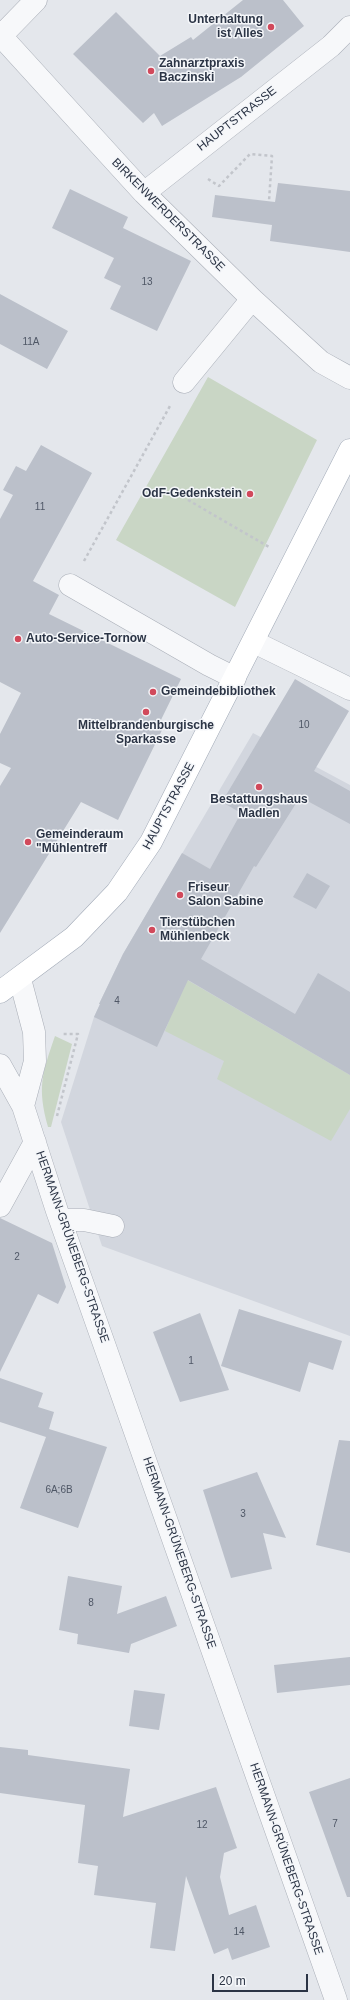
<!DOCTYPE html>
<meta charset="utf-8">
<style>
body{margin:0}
#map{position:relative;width:350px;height:2000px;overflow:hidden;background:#e4e7ec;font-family:Helvetica,sans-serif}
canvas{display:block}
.scale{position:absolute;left:212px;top:1974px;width:96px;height:18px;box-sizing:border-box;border:2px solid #2b3445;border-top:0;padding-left:5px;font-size:12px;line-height:14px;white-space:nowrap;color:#2b3445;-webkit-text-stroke:3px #f4f6f9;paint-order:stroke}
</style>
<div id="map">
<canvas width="350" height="2000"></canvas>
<div class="scale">20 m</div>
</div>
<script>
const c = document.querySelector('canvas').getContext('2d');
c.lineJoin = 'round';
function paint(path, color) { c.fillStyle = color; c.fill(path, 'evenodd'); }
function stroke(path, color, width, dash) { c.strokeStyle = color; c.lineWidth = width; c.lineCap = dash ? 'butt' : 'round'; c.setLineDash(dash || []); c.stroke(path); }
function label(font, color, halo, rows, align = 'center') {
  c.font = font + ' Helvetica,sans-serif'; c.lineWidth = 3; c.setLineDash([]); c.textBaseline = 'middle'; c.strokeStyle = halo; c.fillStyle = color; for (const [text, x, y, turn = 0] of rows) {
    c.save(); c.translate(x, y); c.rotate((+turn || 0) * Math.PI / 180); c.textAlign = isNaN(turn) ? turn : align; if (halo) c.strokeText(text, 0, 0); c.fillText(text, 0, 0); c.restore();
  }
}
paint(new Path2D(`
 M253 733 350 785V1336L102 1246 61 1122 94 1017 100 1004H99L123 954Z`), '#d2d6de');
paint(new Path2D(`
 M208 377 317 440 235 607 116 540Z
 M177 974 350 1075V1109L331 1141 217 1079 224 1061 165 1031 169 1021 158 1016Z
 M55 1036 72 1044 51 1127H48C37 1087 42 1074 55 1036Z`), '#c9d6c5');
paint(new Path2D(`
 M243 0H283L304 26 241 77 162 126 154 113 143 123 73 54 116 12 160 56 191 37 193 40Z
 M278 183 350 191V252L270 241 272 225 212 217 215 195 275 202Z
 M70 189 128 217 123 228 191 261 157 331 110 309 121 286 104 278 114 258 52 228Z
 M0 294 68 331 47 369 0 344Z
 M41 445 92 473 33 581 59 595 49 614 181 679 158 726 163 728 118 820 81 802 0 933V786L11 768 0 763V734L21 693 0 682V519L13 495 3 490 16 466 26 471Z
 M295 679 349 711 314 771 350 791V824L300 797 256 867 254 866 201 959 295 1014 318 973 350 992V1075L188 980 157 1047 94 1017 100 1004H99L123 954 182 853 210 869 241 813 222 802Z
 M307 873 330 886 316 909 293 897Z
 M0 1218 52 1243 66 1287 58 1304 38 1294 0 1372Z
 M239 1309 342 1341 333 1370 309 1362 300 1392 221 1366Z
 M200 1313 229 1390 180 1402 153 1332Z
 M0 1378 43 1393 38 1407 54 1412 49 1429 107 1447 78 1528 20 1508 46 1437 0 1422Z
 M339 1440 350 1441V1553L316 1545Z
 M257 1472 286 1538 263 1533 272 1569 231 1578 203 1490Z
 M68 1576 122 1586 117 1614 166 1596 177 1626 131 1644 129 1653 77 1644 78 1634 59 1630Z
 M350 1657V1685L277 1693 274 1665Z
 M134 1690 165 1694 159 1730 129 1726Z
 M0 1747 28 1750V1755L130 1769 123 1817 216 1787 237 1848 224 1853 220 1877 229 1915 256 1905 270 1947 232 1960 228 1948 214 1954 186 1876 175 1951 150 1948 156 1903 94 1895 98 1866 78 1863 85 1805 0 1793Z
 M350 1778V1897H347L309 1792Z`), '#bbc0ca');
const minor = new Path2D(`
 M0 35 144 193 252 299 321 362 350 378
 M1 36 36 0
 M144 193 331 46 350 27
 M184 382 252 299
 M70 585 209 665 235 678
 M254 642 350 689
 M20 979 34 1032 35 1061 23 1106
 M0 1065 23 1106 57 1211 336 2000
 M0 1206 35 1142
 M61 1220H84L113 1226`);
const major = new Path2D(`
 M0 992 74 937 117 892 151 842 350 450`);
stroke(minor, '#a9aeb7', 23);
stroke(major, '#a3abb8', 23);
stroke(new Path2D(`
 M208 179 219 186 250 154 272 156 269 201
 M188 500 269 547
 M84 561 170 406
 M57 1116 78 1034H62`), '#c2c5cb', 2.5, [3, 3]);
stroke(minor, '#f7f8fa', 22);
stroke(major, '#fff', 22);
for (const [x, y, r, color] of [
 [271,27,4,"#d1495b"],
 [151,71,4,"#d1495b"],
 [250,494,4,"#d1495b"],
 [18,639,4,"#d1495b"],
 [153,692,4,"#d1495b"],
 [146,712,4,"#d1495b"],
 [259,787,4,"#d1495b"],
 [28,842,4,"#d1495b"],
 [180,895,4,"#d1495b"],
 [152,930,4,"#d1495b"]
]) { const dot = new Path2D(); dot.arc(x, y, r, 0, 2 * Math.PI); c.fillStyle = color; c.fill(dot); stroke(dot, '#f4f6f9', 1.5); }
label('10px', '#4f5766', null, [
 ["13",147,282],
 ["11A",31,342],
 ["11",40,507],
 ["10",304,725],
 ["4",117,1001],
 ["2",17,1257],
 ["1",191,1361],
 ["6A;6B",59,1490],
 ["3",243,1514],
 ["8",91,1603],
 ["7",335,1824],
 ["12",202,1825],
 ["14",239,1932]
]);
label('bold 12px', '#2b3445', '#f4f6f9', [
 ["Unterhaltung",263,20,"right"],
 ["ist Alles",263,34,"right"],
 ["Zahnarztpraxis",159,64],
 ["Baczinski",159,78],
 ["OdF-Gedenkstein",242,494,"right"],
 ["Auto-Service-Tornow",26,639],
 ["Gemeindebibliothek",161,692],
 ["Mittelbrandenburgische",146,726,"center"],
 ["Sparkasse",146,740,"center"],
 ["Bestattungshaus",259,800,"center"],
 ["Madlen",259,814,"center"],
 ["Gemeinderaum",36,835],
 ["\"Mühlentreff",36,849],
 ["Friseur",188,888],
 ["Salon Sabine",188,902],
 ["Tierstübchen",160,923],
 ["Mühlenbeck",160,937]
], 'left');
label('12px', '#2b3445', '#f4f6f9', [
 ["HAUPTSTRASSE",237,119,-38],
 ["BIRKENWERDERSTRASSE",168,215,45],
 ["HAUPTSTRASSE",169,806,-62],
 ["HERMANN-GRÜNEBERG-STRASSE",72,1247,71],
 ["HERMANN-GRÜNEBERG-STRASSE",179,1553,71],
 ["HERMANN-GRÜNEBERG-STRASSE",286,1859,71]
]);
</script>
